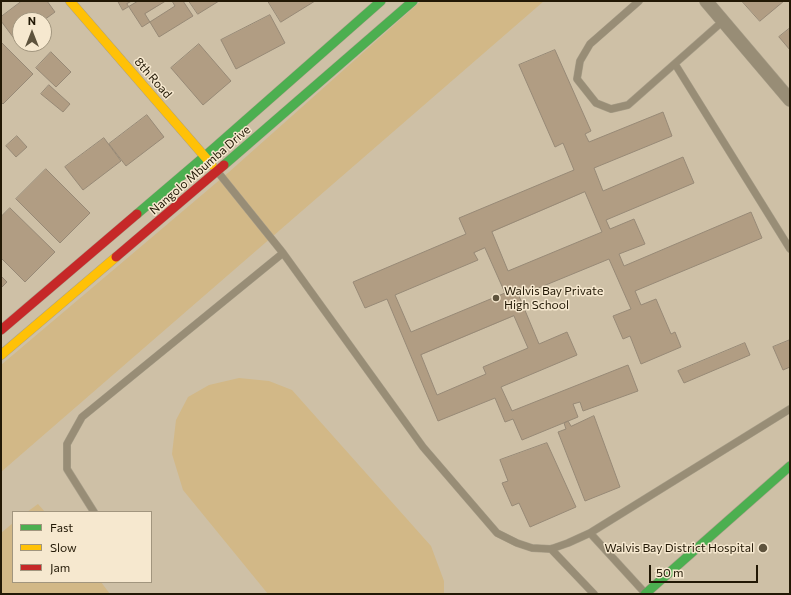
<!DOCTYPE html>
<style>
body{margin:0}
#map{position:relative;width:791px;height:595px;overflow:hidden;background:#cec0a6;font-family:Commissioner,sans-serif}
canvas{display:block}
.frame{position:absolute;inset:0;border:2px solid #221805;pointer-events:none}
.legend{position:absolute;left:12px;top:511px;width:140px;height:72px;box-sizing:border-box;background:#f6e8cf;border:1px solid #a1957e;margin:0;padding:5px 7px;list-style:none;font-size:12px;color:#221805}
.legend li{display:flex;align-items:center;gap:8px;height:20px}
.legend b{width:20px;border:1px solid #a1957e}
.north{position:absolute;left:12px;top:12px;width:40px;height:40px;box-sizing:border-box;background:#f6e8cf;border:1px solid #a1957e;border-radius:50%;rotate:0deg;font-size:11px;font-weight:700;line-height:16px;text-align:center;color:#221805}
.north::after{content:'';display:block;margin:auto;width:14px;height:18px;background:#5e533d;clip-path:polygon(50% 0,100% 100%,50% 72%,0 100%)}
.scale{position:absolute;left:649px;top:565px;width:109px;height:18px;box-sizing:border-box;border:2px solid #221805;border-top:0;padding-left:5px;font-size:12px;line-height:14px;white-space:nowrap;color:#221805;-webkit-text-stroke:3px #f6e8cf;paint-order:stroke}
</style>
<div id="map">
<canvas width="791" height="595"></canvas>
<div class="frame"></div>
<ul class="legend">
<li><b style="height:5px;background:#4caf50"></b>Fast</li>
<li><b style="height:5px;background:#ffc107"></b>Slow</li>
<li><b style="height:5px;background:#c62828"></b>Jam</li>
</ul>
<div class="north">N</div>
<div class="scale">50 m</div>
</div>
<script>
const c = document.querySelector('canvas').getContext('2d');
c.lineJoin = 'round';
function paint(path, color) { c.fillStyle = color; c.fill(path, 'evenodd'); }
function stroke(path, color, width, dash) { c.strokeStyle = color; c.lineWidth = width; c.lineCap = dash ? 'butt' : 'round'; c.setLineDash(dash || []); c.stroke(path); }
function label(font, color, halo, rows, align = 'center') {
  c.font = font + ' Commissioner,sans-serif'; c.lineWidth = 3; c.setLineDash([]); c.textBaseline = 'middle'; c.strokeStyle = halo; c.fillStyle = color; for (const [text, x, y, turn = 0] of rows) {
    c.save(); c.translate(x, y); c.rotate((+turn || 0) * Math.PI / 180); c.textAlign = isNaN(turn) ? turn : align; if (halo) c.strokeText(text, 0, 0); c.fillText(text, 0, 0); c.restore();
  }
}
paint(new Path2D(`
 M421 1H544L1 472V365L229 172Z
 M239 378 269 381 292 390 431 546 444 581V594H268L183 490 172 454 176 420 188 397 209 385Z
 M38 504 45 512H27Z
 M13 523V582H101L110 594H1V533Z`), '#d2b887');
const building = new Path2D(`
 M22 1H47L55 12 44 20H20V38L16 41 1 21V17Z
 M118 1H138L123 10Z
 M132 1H172L175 6 142 27 127 4Z
 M166 1H183L193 16 159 37 145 14Z
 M189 1H219L198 14Z
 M268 1H315L281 22Z
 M742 1H784L760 21Z
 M270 15 285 43 236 69 221 40Z
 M790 28V50L779 37Z
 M1 42 33 74 3 104 1 102Z
 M199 44 231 81 203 105 171 68Z
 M555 50 591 131 585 134 589 142 663 112 672 136 594 168 603 191 683 157 694 183 606 220 610 229 634 219 645 244 619 254 624 266 751 212 762 238 635 291 641 305 656 299 671 334 675 332 681 347 641 364 630 336 623 339 613 316 631 309 609 259 519 296 539 344 567 332 577 355 501 387 512 411 628 365 638 391 583 411 580 402 573 404 578 417 522 440 513 419 505 422 495 398 438 421 387 299 365 308 353 282 466 234 459 218 574 170 563 143 555 147 519 65ZM585 192 602 232 508 271 492 232ZM485 248 505 293 411 332 395 295 478 260 474 253ZM514 316 528 348 483 367 486 374 437 395 421 355Z
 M51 52 71 72 56 87 36 68Z
 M49 85 70 104 63 112 41 94Z
 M147 115 164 137 126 166 109 144Z
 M17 136 27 147 16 157 6 146Z
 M104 138 121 161 83 190 65 167Z
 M46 169 90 213 60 243 16 199Z
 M10 208 55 252 25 282 1 258V217Z
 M1 276 7 282 1 288Z
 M790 340V367L783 370 773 347Z
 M745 343 750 355 684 383 678 371Z
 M594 416 620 487 585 501 558 432 566 429 564 423 568 421 571 426Z
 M547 443 576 507 530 527 519 503 512 506 502 483 508 481 500 460Z`);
paint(building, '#b19d83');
stroke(building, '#978976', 1);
const lane = new Path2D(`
 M639 1 590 44 580 61 577 79 596 103 611 109 628 105 723 21
 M675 64 790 249
 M217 171 283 253 423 447 497 533 517 543 532 548 551 549 568 543 590 533 790 409
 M94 512 67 469V444L82 417 283 253
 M590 533 645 593
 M551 549 594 594`);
const street = new Path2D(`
 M706 1 790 100`);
const fast = new Path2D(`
 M224 165 413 1
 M137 214 205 156 381 1
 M645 594 790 466`);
const slow = new Path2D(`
 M70 1 212 165
 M1 355 116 257`);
const jam = new Path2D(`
 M116 257 224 165
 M1 330 137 214`);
stroke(lane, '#a89e89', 8);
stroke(street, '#a89e89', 14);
stroke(fast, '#a89e89', 10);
stroke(slow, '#a89e89', 10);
stroke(jam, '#a89e89', 10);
stroke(lane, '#988d76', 7);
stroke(street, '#988d76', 13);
stroke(fast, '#4caf50', 9);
stroke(slow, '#ffc107', 9);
stroke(jam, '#c62828', 9);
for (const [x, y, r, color] of [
 [496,298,4,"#5e533d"],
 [763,548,5,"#5e533d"]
]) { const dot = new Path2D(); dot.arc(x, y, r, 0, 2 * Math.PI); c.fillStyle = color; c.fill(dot); stroke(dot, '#f6e8cf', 1.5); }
label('12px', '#221805', '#f6e8cf', [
 ["8th Road",153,78,49],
 ["Nangolo Mbumba Drive",200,170,-41]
]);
label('12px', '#221805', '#f6e8cf', [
 ["Walvis Bay Private",504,291],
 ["High School",504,305],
 ["Walvis Bay District Hospital",754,548,"right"]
], 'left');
</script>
